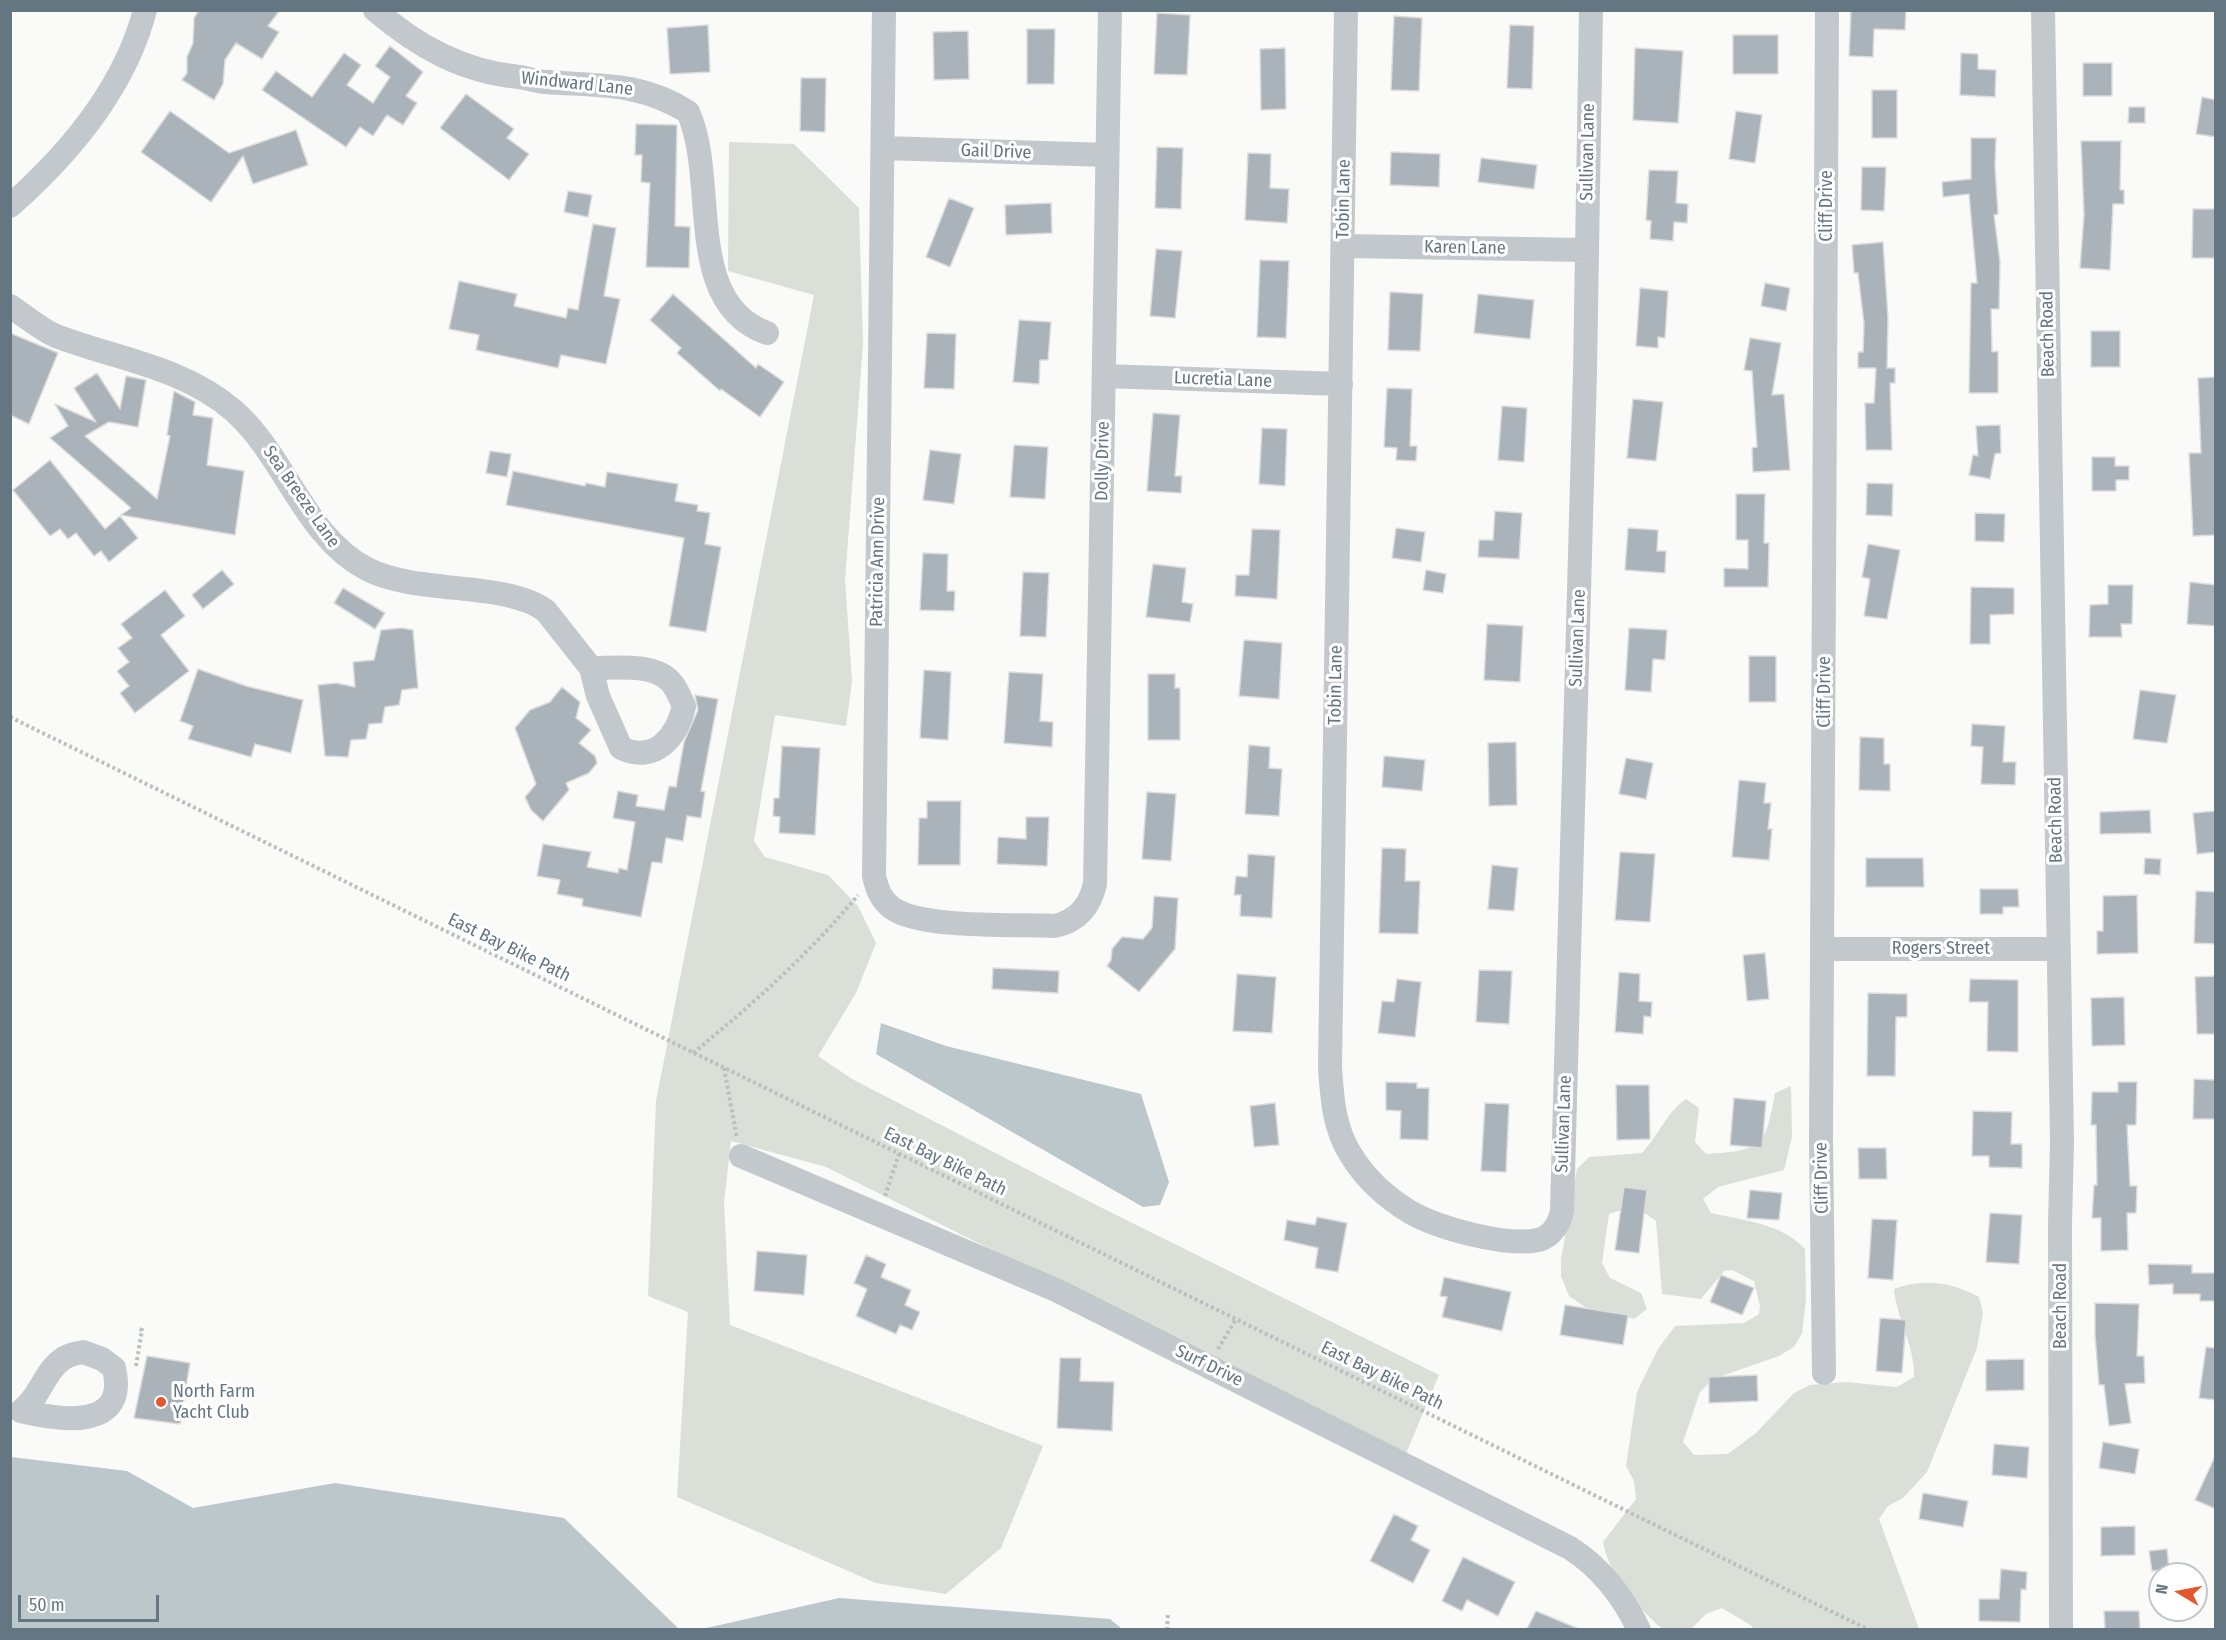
<!DOCTYPE html>
<style>
body{margin:0}
#map{position:relative;width:2226px;height:1640px;overflow:hidden;background:#fafaf8;font-family:"Fira Sans Condensed",sans-serif}
canvas{display:block}
.frame{position:absolute;inset:0;border:12px solid #657683;pointer-events:none}
.north{position:absolute;left:2148px;top:1562px;width:60px;height:60px;box-sizing:border-box;background:#fff;border:2px solid #c1c8cd;border-radius:50%;rotate:280deg;font-size:16px;font-weight:700;line-height:24px;text-align:center;color:#657683}
.north::after{content:'';display:block;margin:auto;width:21px;height:27px;background:#e4572e;clip-path:polygon(50% 0,100% 100%,50% 72%,0 100%)}
.scale{position:absolute;left:18px;top:1595px;width:141px;height:27px;box-sizing:border-box;border:3px solid #657683;border-top:0;padding-left:8px;font-size:18px;line-height:21px;white-space:nowrap;color:#657683;-webkit-text-stroke:4px #fff;paint-order:stroke}
</style>
<div id="map">
<canvas width="2226" height="1640"></canvas>
<div class="frame"></div>
<div class="north">N</div>
<div class="scale">50 m</div>
</div>
<script>
const c = document.querySelector('canvas').getContext('2d');
c.lineJoin = 'round';
function paint(path, color) { c.fillStyle = color; c.fill(path, 'evenodd'); }
function stroke(path, color, width, dash) { c.strokeStyle = color; c.lineWidth = width; c.lineCap = dash ? 'butt' : 'round'; c.setLineDash(dash || []); c.stroke(path); }
function label(font, color, halo, rows, align = 'center') {
  c.font = font + ' "Fira Sans Condensed",sans-serif'; c.lineWidth = 6; c.setLineDash([]); c.textBaseline = 'middle'; c.strokeStyle = halo; c.fillStyle = color; for (const [text, x, y, turn = 0] of rows) {
    c.save(); c.translate(x, y); c.rotate((+turn || 0) * Math.PI / 180); c.textAlign = isNaN(turn) ? turn : align; if (halo) c.strokeText(text, 0, 0); c.fillText(text, 0, 0); c.restore();
  }
}
paint(new Path2D(`
 M729 142 794 144 859 208 863 344 845 580 852 681 846 726 775 715 754 841 765 857 828 875 858 906 876 943 856 993 818 1056 852 1079 1100 1207 1439 1375 1405 1456 826 1167 731 1141 724 1203 730 1325 1043 1446 1001 1548 946 1594 876 1583 677 1497 688 1312 648 1296 656 1101 814 295 728 271Z
 M1791 1086 1792 1137 1784 1170 1718 1187 1703 1199 1711 1213C1745 1221 1781 1223 1805 1249L1806 1299 1802 1333 1794 1347 1779 1356 1713 1379 1700 1392 1683 1442 1694 1455 1728 1454 1756 1433 1794 1393 1810 1385 1845 1382 1897 1387 1914 1377C1915 1346 1897 1320 1894 1289 1923 1278 1952 1282 1979 1297L1983 1313 1977 1348 1927 1472 1903 1498 1888 1506 1879 1519 1919 1629H1753L1752 1626 1722 1608 1706 1614 1691 1629H1662C1636 1605 1610 1578 1603 1542L1636 1499 1634 1481 1626 1466 1637 1392 1658 1349 1675 1326 1744 1323 1759 1314 1760 1306 1754 1281 1732 1270 1724 1271 1701 1299 1662 1294 1656 1221C1639 1208 1629 1206 1609 1214L1602 1263 1610 1278 1641 1293 1647 1309 1634 1319 1585 1307 1569 1296 1561 1276V1259L1577 1169 1589 1157 1642 1153C1659 1135 1666 1113 1686 1099L1699 1108 1695 1142 1706 1154C1762 1150 1765 1149 1775 1093Z`), '#dadfd7');
paint(new Path2D(`
 M881 1023 946 1046 1141 1094 1169 1182 1160 1205 1143 1207 876 1054Z
 M11 1457 127 1471 193 1508 335 1483 564 1518 679 1629H11Z
 M839 1598 1110 1619 1122 1629H702Z`), '#bbc7cb');
const building = new Path2D(`
 M199 10H280L268 26 279 32 262 59 236 43 225 60 223 84 214 100 182 80 187 73V57L193 43 194 18Z
 M1851 10H1906L1905 30 1874 29 1873 57 1849 56Z
 M1157 13 1190 15 1187 75 1154 74Z
 M1394 16 1422 18 1419 91 1391 90Z
 M708 25 710 72 670 74 667 28Z
 M1510 25 1534 26 1532 89 1507 88Z
 M1027 29H1055L1054 84H1027Z
 M968 31 969 79 934 80 933 32Z
 M1733 35H1778V74H1733Z
 M390 46 423 72 406 96 417 103 403 125 387 115 373 136 360 127 346 147 262 90 276 71 312 97 344 53 361 65 347 85 373 103 390 77 375 66Z
 M1285 48 1286 109 1261 110 1260 49Z
 M1635 48 1683 51 1678 123 1633 120Z
 M1961 53 1978 54V69L1996 70 1995 97 1960 95Z
 M2083 63H2112V96H2083Z
 M801 78H826L825 132 800 131Z
 M1872 90H1897V138H1872Z
 M466 94 514 129 507 138 529 154 509 180 440 128Z
 M2202 97 2216 100V137L2196 134Z
 M2129 107H2145V123H2128Z
 M170 111 229 153 296 130 308 165 253 184 243 156 211 202 141 152Z
 M1736 111 1762 115 1755 163 1729 159Z
 M636 124 677 125 675 226 690 227 689 268 646 267 650 183 641 182 642 155H635Z
 M1971 138H1996L1995 166 1998 214 1994 215 2000 262 1999 309H1991L1992 352 1998 351V393H1969L1971 283H1977L1969 194 1943 197 1942 182 1971 179Z
 M2081 141H2121L2120 190H2124V204H2113L2110 270 2080 268 2084 215Z
 M1157 147 1183 148 1181 209 1155 208Z
 M1391 152 1440 154 1439 187 1390 185Z
 M1248 153 1271 154 1270 188 1289 189 1287 223 1245 220Z
 M1481 158 1537 165 1534 189 1478 182Z
 M1862 167H1886L1884 211 1861 210Z
 M1649 170 1678 171 1676 203 1688 204 1687 223 1674 222 1673 241 1650 239 1651 221 1646 220Z
 M568 191 592 195 588 217 564 212Z
 M949 198 974 208 950 267 926 257Z
 M1051 203 1052 233 1006 235 1005 205Z
 M2193 209H2216V258H2192Z
 M593 224 616 228 604 296 620 299 606 364 561 355 558 368 476 350 479 335 449 329 459 281 517 294 514 306 566 318 568 308 578 310Z
 M1883 242 1888 318 1887 368H1895V383H1890L1892 450H1866L1865 403H1874L1876 368H1858V352H1863L1864 324 1858 273H1854L1852 245Z
 M1156 249 1182 251 1175 318 1150 316Z
 M1260 260 1289 261 1286 338 1257 337Z
 M1765 283 1790 288 1786 311 1761 306Z
 M1640 288 1668 291 1665 338 1658 337V348L1636 346Z
 M1390 292 1423 294 1420 351 1388 350Z
 M673 294 756 368 758 364 784 382 760 417 721 389 720 391 677 353 681 348 650 320Z
 M1478 294 1534 300 1530 339 1474 333Z
 M1019 320 1051 322 1048 360H1040L1039 384 1013 382Z
 M2091 331H2120V367H2091Z
 M10 333 58 353 29 424 10 415Z
 M927 333 956 334 954 389 924 388Z
 M1750 338 1781 343 1772 395 1784 394 1790 470 1753 472 1752 448 1757 447 1752 371 1744 370Z
 M97 373 120 409 126 376 146 380 138 427 109 422 85 436 157 499 170 436 167 435 174 391 195 402 193 415 213 418 207 465 244 471 235 535 121 515 131 508 50 438 68 426 55 404 96 422 74 388Z
 M2216 377V535L2193 536 2189 453H2201L2198 378Z
 M1387 388 1412 389 1410 446H1417L1416 461 1396 460 1397 448 1384 447Z
 M1633 399 1663 402 1656 461 1627 458Z
 M1502 406 1527 408 1524 462 1498 460Z
 M1153 413 1180 415 1175 476H1182L1181 493 1147 491Z
 M2000 425 2001 453 1995 454 1990 479 1969 475 1973 455 1978 456 1976 426Z
 M1262 428 1287 429 1285 486 1259 484Z
 M1014 445 1048 447 1045 499 1010 497Z
 M930 450 961 454 954 504 923 500Z
 M490 451 511 454 507 477 486 473Z
 M2092 457H2115V466H2129V480H2116V491H2092Z
 M50 460 105 529 120 516 138 538 109 562 101 551 94 556 76 533 68 539 60 529 50 536 13 490Z
 M513 471 585 486 586 483 605 487 607 472 678 484 675 501 698 505 697 511 710 513 705 544 721 547 706 632 669 626 684 538 506 505Z
 M1867 483 1893 484 1892 516 1866 515Z
 M1736 494H1765L1764 543H1769L1768 587H1724V568L1748 569V540H1736Z
 M1495 511 1522 513 1519 559 1478 557 1479 540H1493Z
 M1975 513 2005 514 2004 542 1975 541Z
 M1396 528 1425 532 1421 562 1392 558Z
 M1628 528 1658 530 1657 551H1666L1665 573 1625 570Z
 M1252 529 1280 530 1277 599 1235 596 1236 575H1249Z
 M1868 544 1900 550 1887 619 1864 616 1870 579 1862 577Z
 M923 553 948 554 947 591H955L954 611 920 610Z
 M1153 564 1186 568 1182 602 1193 604 1190 622 1146 617Z
 M222 570 234 584 203 609 192 595Z
 M1426 570 1446 574 1443 593 1423 590Z
 M1023 572 1049 573 1046 637 1020 636Z
 M2190 582 2216 585V626L2187 624Z
 M2108 585H2133L2132 624H2121L2122 637H2089L2090 605 2108 604Z
 M1971 587 2014 588V614L1990 615V644H1970Z
 M343 588 385 613 375 629 334 603Z
 M165 590 185 616 161 635 189 671 135 713 120 693 129 686 117 671 129 662 118 648 132 638 121 624Z
 M1487 624 1523 626 1520 682 1484 680Z
 M402 628 413 630 418 688 402 690 399 705 385 707 382 723 369 724 366 739 351 740 348 757 325 756 318 685 336 683 355 687 353 662 374 660 381 630Z
 M1629 628 1667 630 1665 660 1653 659 1651 692 1625 690Z
 M1244 640 1282 643 1279 699 1239 696Z
 M1749 656H1776V702H1749Z
 M198 669 246 686 303 700 291 753 255 744 251 757 188 739 193 726 180 721Z
 M924 670 951 672 948 740 920 738Z
 M1009 672 1043 674 1040 721 1053 722 1052 747 1004 743Z
 M1148 674H1175V688H1180V740H1148Z
 M562 687 580 702 576 718 591 730 579 743 595 756 597 763 589 773 566 783 569 790 543 821 531 810 525 797 536 784 515 728 530 710 550 702Z
 M2140 690 2176 695 2167 743 2133 739Z
 M695 695 718 699 701 791 705 792 701 818 687 816 683 841 666 838 662 863 652 862 641 917 582 906 583 899 557 894 560 880 537 876 543 844 591 852 587 867 618 873 619 868 627 870 635 822 613 818 618 791 638 795 636 806 664 810 669 786 676 787 684 742 698 710Z
 M1972 724 2005 726 2003 762H2016L2015 785 1981 784 1983 747 1971 746Z
 M1860 737 1884 738V764H1890V791L1859 790Z
 M1516 742 1517 805 1489 806 1488 743Z
 M1249 745 1270 747 1269 768 1282 769 1279 816 1245 814Z
 M782 746 820 748 815 835 779 833 780 817 773 816 774 798H779Z
 M1384 756 1425 760 1422 791 1382 787Z
 M1626 758 1653 763 1646 799 1619 794Z
 M1739 780 1766 783 1764 803H1771L1768 829H1772L1769 860 1732 857Z
 M1147 792 1176 794 1171 861 1142 859Z
 M927 801H961L960 865H918L919 818H927Z
 M2150 810 2151 833 2100 834V812Z
 M2216 811V852L2197 854 2193 813Z
 M1026 817H1049L1047 866 997 864 998 837 1026 839Z
 M1382 848 1406 849 1405 881H1420L1418 934 1379 933Z
 M1620 852 1655 854 1650 922 1615 920Z
 M1248 854 1275 856 1272 918 1240 916 1241 895H1234L1236 876 1247 877Z
 M1866 858H1923L1924 887H1866Z
 M2145 858 2161 859 2160 875 2144 874Z
 M1492 865 1518 868 1514 911 1488 909Z
 M1980 889H2018L2019 907H2003V914H1980Z
 M2196 891 2216 892V944L2194 943Z
 M2137 895 2138 953 2097 954V931H2103V896Z
 M1154 896 1178 898 1175 949 1139 992 1107 966 1111 960 1112 949 1122 937 1143 939 1152 928Z
 M1765 953 1769 999 1747 1001 1743 955Z
 M993 968 1059 971 1058 993 992 989Z
 M1479 970 1512 971 1509 1024 1476 1022Z
 M1619 972 1640 974 1639 1001 1652 1002 1651 1017 1644 1016 1643 1034 1615 1032Z
 M1237 974 1276 977 1272 1033 1233 1031Z
 M2216 976V1034H2197L2195 977Z
 M1397 979 1421 982 1415 1037 1378 1033 1382 1001 1394 1002Z
 M1970 979 2018 980V1052L1987 1051 1988 1002H1969Z
 M1868 993 1907 994V1017H1896L1895 1076H1867Z
 M2124 997 2125 1045 2092 1046 2091 998Z
 M2194 1079 2216 1080V1119H2193Z
 M1386 1082 1417 1083V1088H1429L1428 1140 1400 1139 1401 1111 1386 1110Z
 M2118 1082H2137L2136 1125H2127L2130 1186H2137L2136 1213H2127L2128 1250 2101 1251V1218H2092L2094 1185H2097L2096 1125H2091L2092 1092H2118Z
 M1616 1085H1649L1650 1139 1617 1140Z
 M1734 1098 1766 1101 1762 1148 1730 1145Z
 M1275 1103 1279 1145 1254 1147 1250 1106Z
 M1485 1103 1509 1104 1506 1172 1481 1171Z
 M1973 1111 2012 1112 2011 1144H2022V1168L1989 1167V1156H1972Z
 M1858 1148H1886L1887 1179H1859Z
 M1624 1187 1647 1190 1639 1253 1615 1250Z
 M1750 1190 1782 1193 1779 1220 1747 1218Z
 M1990 1213 2022 1215 2019 1264 1986 1262Z
 M1317 1217 1347 1223 1338 1272 1315 1268 1318 1248 1284 1240 1287 1220 1315 1225Z
 M1872 1219 1897 1220 1893 1280 1868 1278Z
 M757 1251 807 1255 804 1295 754 1291Z
 M866 1255 886 1264 881 1277 911 1290 905 1305 920 1312 912 1330 900 1325 896 1334 856 1316 867 1289 854 1283Z
 M2148 1264 2192 1265V1273H2216V1301H2200V1294H2173V1284L2149 1285Z
 M1721 1275 1754 1288 1742 1315 1710 1302Z
 M1444 1277 1511 1292 1502 1331 1442 1317 1447 1297 1440 1296Z
 M2095 1303 2139 1304 2137 1356H2144L2145 1383 2125 1384 2131 1423 2109 1426 2104 1385H2099L2095 1335Z
 M1565 1305 1628 1315 1623 1345 1560 1335Z
 M1880 1318 1906 1320 1902 1373 1876 1371Z
 M2206 1347 2216 1348V1400L2199 1398Z
 M147 1356 190 1363 180 1424 134 1418Z
 M1060 1358H1081L1080 1381 1114 1382 1112 1431 1057 1428Z
 M2024 1359V1390L1986 1391V1360Z
 M1757 1375 1758 1401 1709 1403V1377Z
 M2103 1442 2139 1449 2135 1474 2099 1468Z
 M1994 1444 2029 1447 2027 1478 1992 1475Z
 M2216 1454V1509L2195 1500Z
 M1923 1493 1968 1501 1963 1527 1919 1519Z
 M1394 1514 1418 1526 1411 1540 1430 1550 1413 1583 1370 1561Z
 M2135 1526V1555L2101 1556V1527Z
 M2167 1549 2169 1569 2152 1571 2149 1551Z
 M1463 1557 1515 1582 1498 1616 1467 1600 1462 1611 1442 1601Z
 M2001 1569 2027 1572 2026 1590 2021 1589 2020 1622 1979 1621V1599H1999Z
 M1536 1611 1579 1629H1527Z
 M2104 1611H2139L2140 1629H2105Z`);
paint(building, '#aab3b9');
stroke(building, '#dcdcda', 1.5);
stroke(new Path2D(`
 M10 717 1869 1630
 M693 1053C753 1004 808 955 858 895
 M724 1068 737 1138
 M885 1196 899 1154
 M1218 1349 1236 1319
 M136 1366 142 1330 139 1329
 M1167 1630 1168 1613`), '#bbbfc2', 4, [3, 3]);
stroke(new Path2D(`
 M375 10C417 46 463 72 519 77 528 78 537 82 546 82 599 86 641 82 688 112 719 180 682 302 767 333
 M884 10 874 876C877 889 881 900 892 908 921 929 1015 924 1054 926 1077 922 1090 906 1095 884L1110 10
 M1346 10 1330 1067C1332 1098 1334 1129 1351 1155 1365 1178 1387 1198 1410 1212 1438 1228 1506 1247 1538 1240 1552 1237 1560 1223 1562 1210L1585 372 1591 10
 M2043 10 2062 1142 2060 1224 2061 1630
 M884 148 1107 155
 M10 206C69 154 125 87 145 10
 M1343 246 1586 250
 M10 306C25 316 40 329 56 336 116 359 184 367 234 411 286 457 304 536 367 569 417 595 508 581 546 611L591 668 598 696 621 748C655 764 677 737 684 706 680 698 677 688 670 681 652 663 615 668 591 668
 M1104 376 1341 384
 M1824 949H2058
 M741 1156 1056 1290 1570 1548C1601 1568 1623 1596 1639 1630
 M83 1352 102 1359 114 1368C129 1432 58 1420 21 1411 40 1398 44 1371 64 1358 69 1355 77 1353 83 1352Z
 M1824 1373 1821 1141 1827 10`), '#c3c8cc', 24);
for (const [x, y, r, color] of [
 [161,1402,6,"#e4572e"]
]) { const dot = new Path2D(); dot.arc(x, y, r, 0, 2 * Math.PI); c.fillStyle = color; c.fill(dot); stroke(dot, '#fff', 2); }
label('18px', '#657683', '#fff', [
 ["Windward Lane",577,84,6],
 ["Gail Drive",996,152,2],
 ["Sullivan Lane",1588,152,-89],
 ["Tobin Lane",1344,199,-89],
 ["Cliff Drive",1827,206,-90],
 ["Karen Lane",1465,248,1],
 ["Beach Road",2048,334,-91],
 ["Lucretia Lane",1223,380,2],
 ["Dolly Drive",1103,461,-89],
 ["Sea Breeze Lane",301,497,55],
 ["Patricia Ann Drive",878,562,-89],
 ["Sullivan Lane",1578,638,-88],
 ["Tobin Lane",1336,685,-89],
 ["Cliff Drive",1825,692,-90],
 ["Beach Road",2056,820,-91],
 ["East Bay Bike Path",509,948,26],
 ["Rogers Street",1941,949],
 ["Sullivan Lane",1564,1124,-88],
 ["East Bay Bike Path",945,1162,26],
 ["Cliff Drive",1822,1178,-91],
 ["Beach Road",2061,1306,-90],
 ["Surf Drive",1209,1366,26],
 ["East Bay Bike Path",1382,1376,26]
]);
label('18px', '#657683', '#fff', [
 ["North Farm",173,1392],
 ["Yacht Club",173,1413]
], 'left');
</script>
